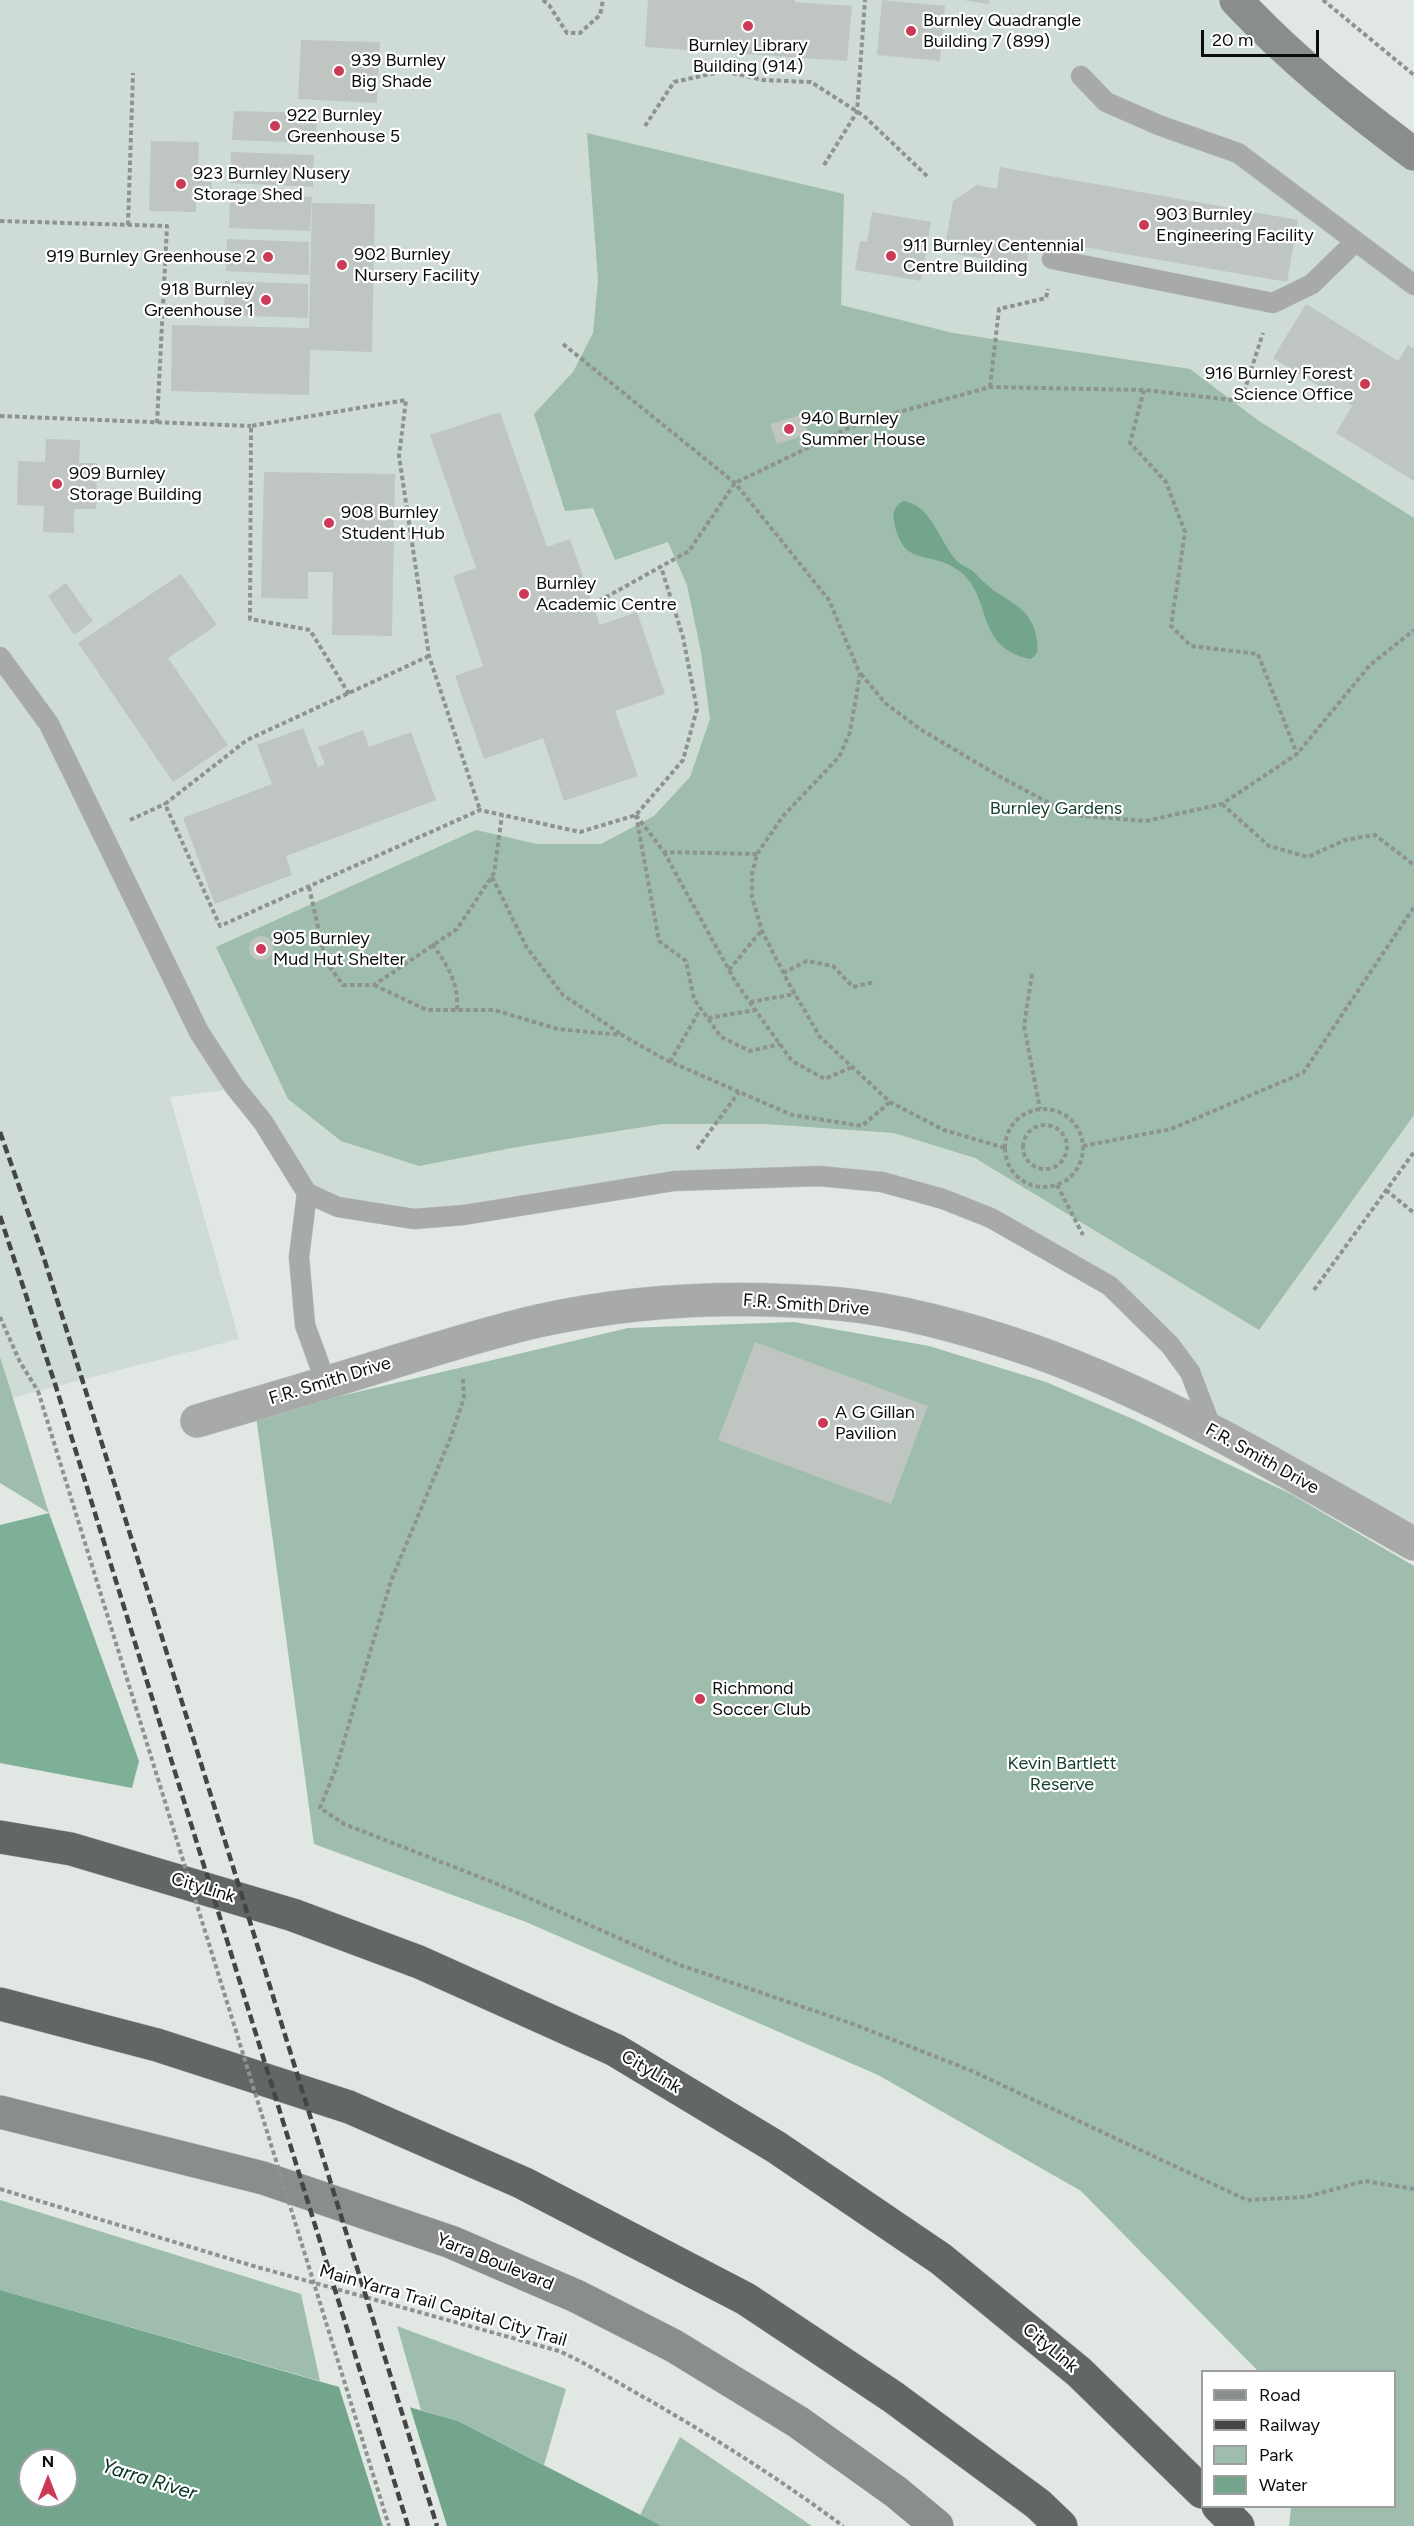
<!DOCTYPE html>
<style>
body{margin:0}
#map{position:relative;width:1414px;height:2526px;overflow:hidden;background:#e1e8e4;font-family:Figtree,sans-serif}
canvas{display:block}
.legend{position:absolute;left:1201px;top:2370px;width:195px;height:138px;box-sizing:border-box;background:#fff;border:2px solid #9d9e9e;margin:0;padding:8px 10px;list-style:none;font-size:18px;color:#0b0d0c}
.legend li{display:flex;align-items:center;gap:12px;height:30px}
.legend b{width:30px;border:2px solid #9d9e9e}
.north{position:absolute;left:18px;top:2448px;width:60px;height:60px;box-sizing:border-box;background:#fff;border:2px solid #9d9e9e;border-radius:50%;rotate:0deg;font-size:16px;font-weight:700;line-height:24px;text-align:center;color:#0b0d0c}
.north::after{content:'';display:block;margin:auto;width:21px;height:27px;background:#cb3b58;clip-path:polygon(50% 0,100% 100%,50% 72%,0 100%)}
.scale{position:absolute;left:1201px;top:30px;width:118px;height:27px;box-sizing:border-box;border:3px solid #0b0d0c;border-top:0;padding-left:8px;font-size:18px;line-height:21px;white-space:nowrap;color:#0b0d0c;-webkit-text-stroke:4px #fff;paint-order:stroke}
</style>
<div id="map">
<canvas width="1414" height="2526"></canvas>
<ul class="legend">
<li><b style="height:8px;background:#8a8e8b"></b>Road</li>
<li><b style="height:8px;background:#434644"></b>Railway</li>
<li><b style="height:16px;background:#9ebdad"></b>Park</li>
<li><b style="height:16px;background:#73a58d"></b>Water</li>
</ul>
<div class="north">N</div>
<div class="scale">20 m</div>
</div>
<script>
const c = document.querySelector('canvas').getContext('2d');
c.lineJoin = 'round';
function paint(path, color) { c.fillStyle = color; c.fill(path, 'evenodd'); }
function stroke(path, color, width, dash) { c.strokeStyle = color; c.lineWidth = width; c.lineCap = dash ? 'butt' : 'round'; c.setLineDash(dash || []); c.stroke(path); }
function label(font, color, halo, rows, align = 'center') {
  c.font = font + ' Figtree,sans-serif'; c.lineWidth = 4.5; c.setLineDash([]); c.textBaseline = 'middle'; c.strokeStyle = halo; c.fillStyle = color; for (const [text, x, y, turn = 0] of rows) {
    c.save(); c.translate(x, y); c.rotate((+turn || 0) * Math.PI / 180); c.textAlign = isNaN(turn) ? turn : align; if (halo) c.strokeText(text, 0, 0); c.fillText(text, 0, 0); c.restore();
  }
}
paint(new Path2D(`
 M0 0H1236L1414 154V1544L1213 1432 1190 1372 1146 1320 991 1218 882 1182 744 1177 414 1219 307 1193 241 1088 170 1097 239 1339 12 1398 0 1357Z`), '#cedcd5');
paint(new Path2D(`
 M587 133 844 194 841 305 953 333 1190 369 1259 421 1414 518V1115L1259 1330 975 1158 894 1133 765 1124H662L517 1147 419 1166 341 1141 288 1099 216 947 476 830 537 844H601L654 816 690 777 710 719 701 652 687 585 668 542 615 560 593 508 565 511 534 414 573 372 593 333 598 280Z
 M794 1322 929 1346 1046 1382 1133 1419 1291 1494 1414 1566V2526H1289L1291 2507 1394 2506V2372L1258 2371 1081 2191 878 2075 526 1922 314 1844 256 1416 628 1328Z
 M0 1357 49 1513 0 1483Z
 M0 2200 301 2294 320 2381 0 2290Z
 M397 2326 566 2389 544 2465 458 2421 421 2410Z
 M680 2437 812 2526H662L640 2515Z`), '#9ebdad');
paint(new Path2D(`
 M49 1513 139 1761 132 1788 0 1763V1525Z`), '#7eb098');
paint(new Path2D(`
 M903 501C931 504 940 543 957 561 962 566 968 567 973 571 979 578 986 584 993 590 1015 605 1032 610 1037 640 1038 649 1039 655 1030 659 972 646 995 597 958 570 928 549 903 569 894 521 892 512 895 506 903 501Z
 M0 2290 458 2421 662 2526H0ZM30 2460H66V2496H30Z`), '#73a58d');
paint(new Path2D(`
 M338 2384 409 2404 447 2526H383Z`), '#e1e8e4');
paint(new Path2D(`
 M648 0H795V2L852 6 847 61 645 47Z
 M882 0 945 6 940 61 877 55Z
 M963 0H989V4Z
 M301 40 380 42 377 103 298 99Z
 M234 111 317 113 316 143 232 140Z
 M151 141 199 142 198 170H212L211 199H196V212L149 211Z
 M231 152 314 155 313 187 230 183Z
 M1000 167 1298 220 1287 282 1032 238 1026 266 944 252 953 201 977 185 997 189Z
 M230 194 312 197 310 231 229 228Z
 M312 203 375 204 372 352 310 350 309 395 171 391 172 325 309 328Z
 M872 212 931 222 921 281 855 270 860 241 867 242Z
 M227 239 309 242V275L226 271Z
 M225 281 308 284V318L224 315Z
 M1306 304 1398 361 1408 345 1414 349V481L1336 433 1352 406 1273 358Z
 M500 412 547 547 570 539 600 625 637 612 665 694 615 711 638 776 564 801 543 738 484 759 455 676 483 666 453 576 476 568 430 435Z
 M801 415 808 434 777 444 770 424Z
 M46 439 80 440 79 463H97L96 509H74V533L43 532 44 506 17 505 18 461 45 462Z
 M264 472 395 474 392 636 332 635 333 572H308V599L261 598Z
 M181 574 217 625 168 658 228 745 173 782 78 643Z
 M66 583 93 621 74 635 48 596Z
 M303 728 318 767 325 764 318 747 363 730 369 747 411 732 436 800 286 856 292 875 215 904 183 818 272 784 257 745Z
 M249 948a12 12 0 1 1 24 0a12 12 0 1 1-24 0Z
 M755 1342 928 1406 891 1504 718 1440Z`), '#bfc6c2');
const lane = new Path2D(`
 M1081 76 1106 102 1161 126 1238 153 1414 285
 M1052 259 1273 303 1312 284 1355 242
 M0 657 49 724 199 1032 234 1086 263 1122 307 1193 299 1257 305 1325 326 1383
 M307 1193 338 1207 414 1219 464 1215 674 1181 819 1176 882 1182 943 1199 991 1218 1110 1286 1170 1345 1190 1372 1213 1432`);
const street = new Path2D(`
 M197 1421C255 1404 313 1387 371 1369 426 1352 482 1334 538 1321 636 1299 740 1295 840 1304 902 1310 976 1331 1034 1351 1168 1399 1291 1474 1414 1544`);
const secondary = new Path2D(`
 M1236 0C1290 58 1351 107 1414 154
 M0 2112 263 2178 451 2242 576 2296 674 2346 798 2422 896 2492 937 2526`);
const highway = new Path2D(`
 M0 1837 71 1849 293 1915 419 1962 615 2050 776 2147 941 2259 1079 2372 1202 2492
 M0 2004 157 2045 349 2107 523 2183 746 2299 893 2397 1038 2504 1061 2526
 M1218 2506 1238 2526`);
stroke(lane, '#bfc5c1', 21);
stroke(street, '#bfc5c1', 34);
stroke(secondary, '#bfc5c1', 34);
stroke(highway, '#bfc5c1', 34);
stroke(new Path2D(`
 M543 0 549 5 567 33H580L600 15 603 0
 M1323 0 1414 75
 M645 126 674 82 724 71 763 80 811 82 864 116 928 177
 M824 165 857 112 865 0
 M0 221 167 226 157 423
 M128 225 133 73
 M563 344 735 483 829 600 860 674 850 732 839 757 783 816 757 854 752 874V897L762 931 788 982 820 1037 890 1102 944 1130 1005 1148
 M990 387 999 309 1046 298 1048 289
 M1144 390 1130 443 1166 482 1185 532 1171 626 1191 646 1258 654 1297 754
 M0 416 251 426
 M599 601 689 551 735 483 859 423 990 387 1144 390 1241 401 1263 333
 M429 656 247 740 165 804 220 926 480 810 580 832 636 815 683 760 697 709 683 637 661 567
 M861 674 885 703 920 729 999 776 1071 815 1146 821 1222 804 1297 754 1370 665 1414 630
 M349 694 310 630 250 619 251 426 406 400 399 456 429 656 480 810
 M1222 804 1269 846 1308 857 1345 840 1375 835 1414 865
 M636 815 659 941 686 961 694 999 721 1037 750 1051 780 1044
 M636 815 664 852 757 854
 M130 820 165 804
 M664 852 735 981 761 1018 792 1061 825 1079 852 1067
 M492 877 527 948 563 995 621 1034
 M309 887 326 962 343 985H374L457 929 494 873 502 815
 M432 944C448 966 459 983 457 1011
 M729 970 761 931
 M783 973 807 961 833 966 853 987 874 982
 M1032 974 1024 1026 1040 1109
 M374 985 427 1010H494L558 1029 622 1035 664 1059 792 1115 862 1126 890 1102
 M750 1002 795 994
 M708 1018 755 1010
 M670 1062 701 1008
 M1005 1148a39 39 0 1 1 78 0a39 39 0 1 1-78 0Z
 M1023 1147a22 22 0 1 1 44 0a22 22 0 1 1-44 0Z
 M1083 1146 1171 1129 1303 1073 1414 907
 M697 1149 739 1092
 M1057 1185 1083 1235
 M1386 1190 1414 1213
 M1314 1290 1414 1152
 M0 1317 20 1362 38 1391
 M463 1379 464 1398 450 1439 391 1581 336 1768 320 1808 344 1824 495 1883 677 1964 853 2024 972 2071 1247 2200 1306 2197 1365 2181 1414 2189
 M0 2189 250 2265 559 2351C590 2365 618 2383 647 2399 715 2438 781 2480 843 2526`), '#8e9390', 4, [4.5, 3]);
stroke(lane, '#a8aaa9', 20);
stroke(street, '#a8aaa9', 33);
stroke(secondary, '#8a8e8b', 33);
stroke(highway, '#626764', 33);
stroke(new Path2D(`
 M0 1132 42 1252 82 1379 437 2526
 M0 1216 56 1387 408 2526`), '#434644', 4.5, [9, 4.5]);
stroke(new Path2D(`
 M38 1391 389 2526`), '#8e9390', 4, [4.5, 3]);
for (const [x, y, r, color] of [
 [748,26,6,"#cb3b58"],
 [911,31,6,"#cb3b58"],
 [339,71,6,"#cb3b58"],
 [275,126,6,"#cb3b58"],
 [181,184,6,"#cb3b58"],
 [1144,225,6,"#cb3b58"],
 [891,256,6,"#cb3b58"],
 [268,257,6,"#cb3b58"],
 [342,265,6,"#cb3b58"],
 [266,300,6,"#cb3b58"],
 [1365,384,6,"#cb3b58"],
 [789,429,6,"#cb3b58"],
 [57,484,6,"#cb3b58"],
 [329,523,6,"#cb3b58"],
 [524,594,6,"#cb3b58"],
 [261,949,6,"#cb3b58"],
 [823,1423,6,"#cb3b58"],
 [700,1699,6,"#cb3b58"]
]) { const dot = new Path2D(); dot.arc(x, y, r, 0, 2 * Math.PI); c.fillStyle = color; c.fill(dot); stroke(dot, '#fff', 2); }
label('18px', '#0b0d0c', '#fff', [
 ["Burnley Quadrangle",923,21],
 ["Building 7 (899)",923,42],
 ["Burnley Library",748,46,"center"],
 ["Building (914)",748,67,"center"],
 ["939 Burnley",351,61],
 ["Big Shade",351,82],
 ["922 Burnley",287,116],
 ["Greenhouse 5",287,137],
 ["923 Burnley Nusery",193,174],
 ["Storage Shed",193,195],
 ["903 Burnley",1156,215],
 ["Engineering Facility",1156,236],
 ["911 Burnley Centennial",903,246],
 ["Centre Building",903,267],
 ["902 Burnley",354,255],
 ["Nursery Facility",354,276],
 ["919 Burnley Greenhouse 2",256,257,"right"],
 ["918 Burnley",254,290,"right"],
 ["Greenhouse 1",254,311,"right"],
 ["916 Burnley Forest",1353,374,"right"],
 ["Science Office",1353,395,"right"],
 ["940 Burnley",801,419],
 ["Summer House",801,440],
 ["909 Burnley",69,474],
 ["Storage Building",69,495],
 ["908 Burnley",341,513],
 ["Student Hub",341,534],
 ["Burnley",536,584],
 ["Academic Centre",536,605],
 ["905 Burnley",273,939],
 ["Mud Hut Shelter",273,960],
 ["A G Gillan",835,1413],
 ["Pavilion",835,1434],
 ["Richmond",712,1689],
 ["Soccer Club",712,1710]
], 'left');
label('18px', '#16402f', '#fff', [
 ["Burnley Gardens",1056,809],
 ["Kevin Bartlett",1062,1764],
 ["Reserve",1062,1785]
]);
label('18px', '#0b0d0c', '#fff', [
 ["F.R. Smith Drive",806,1305,4],
 ["F.R. Smith Drive",330,1381,-17],
 ["F.R. Smith Drive",1262,1459,29],
 ["CityLink",203,1888,17],
 ["CityLink",651,2072,31],
 ["Yarra Boulevard",495,2262,22],
 ["Main Yarra Trail Capital City Trail",443,2306,16],
 ["CityLink",1050,2348,40]
]);
label('italic 20px', '#063322', '#fff', [
 ["Yarra River",149,2480,17]
]);
</script>
